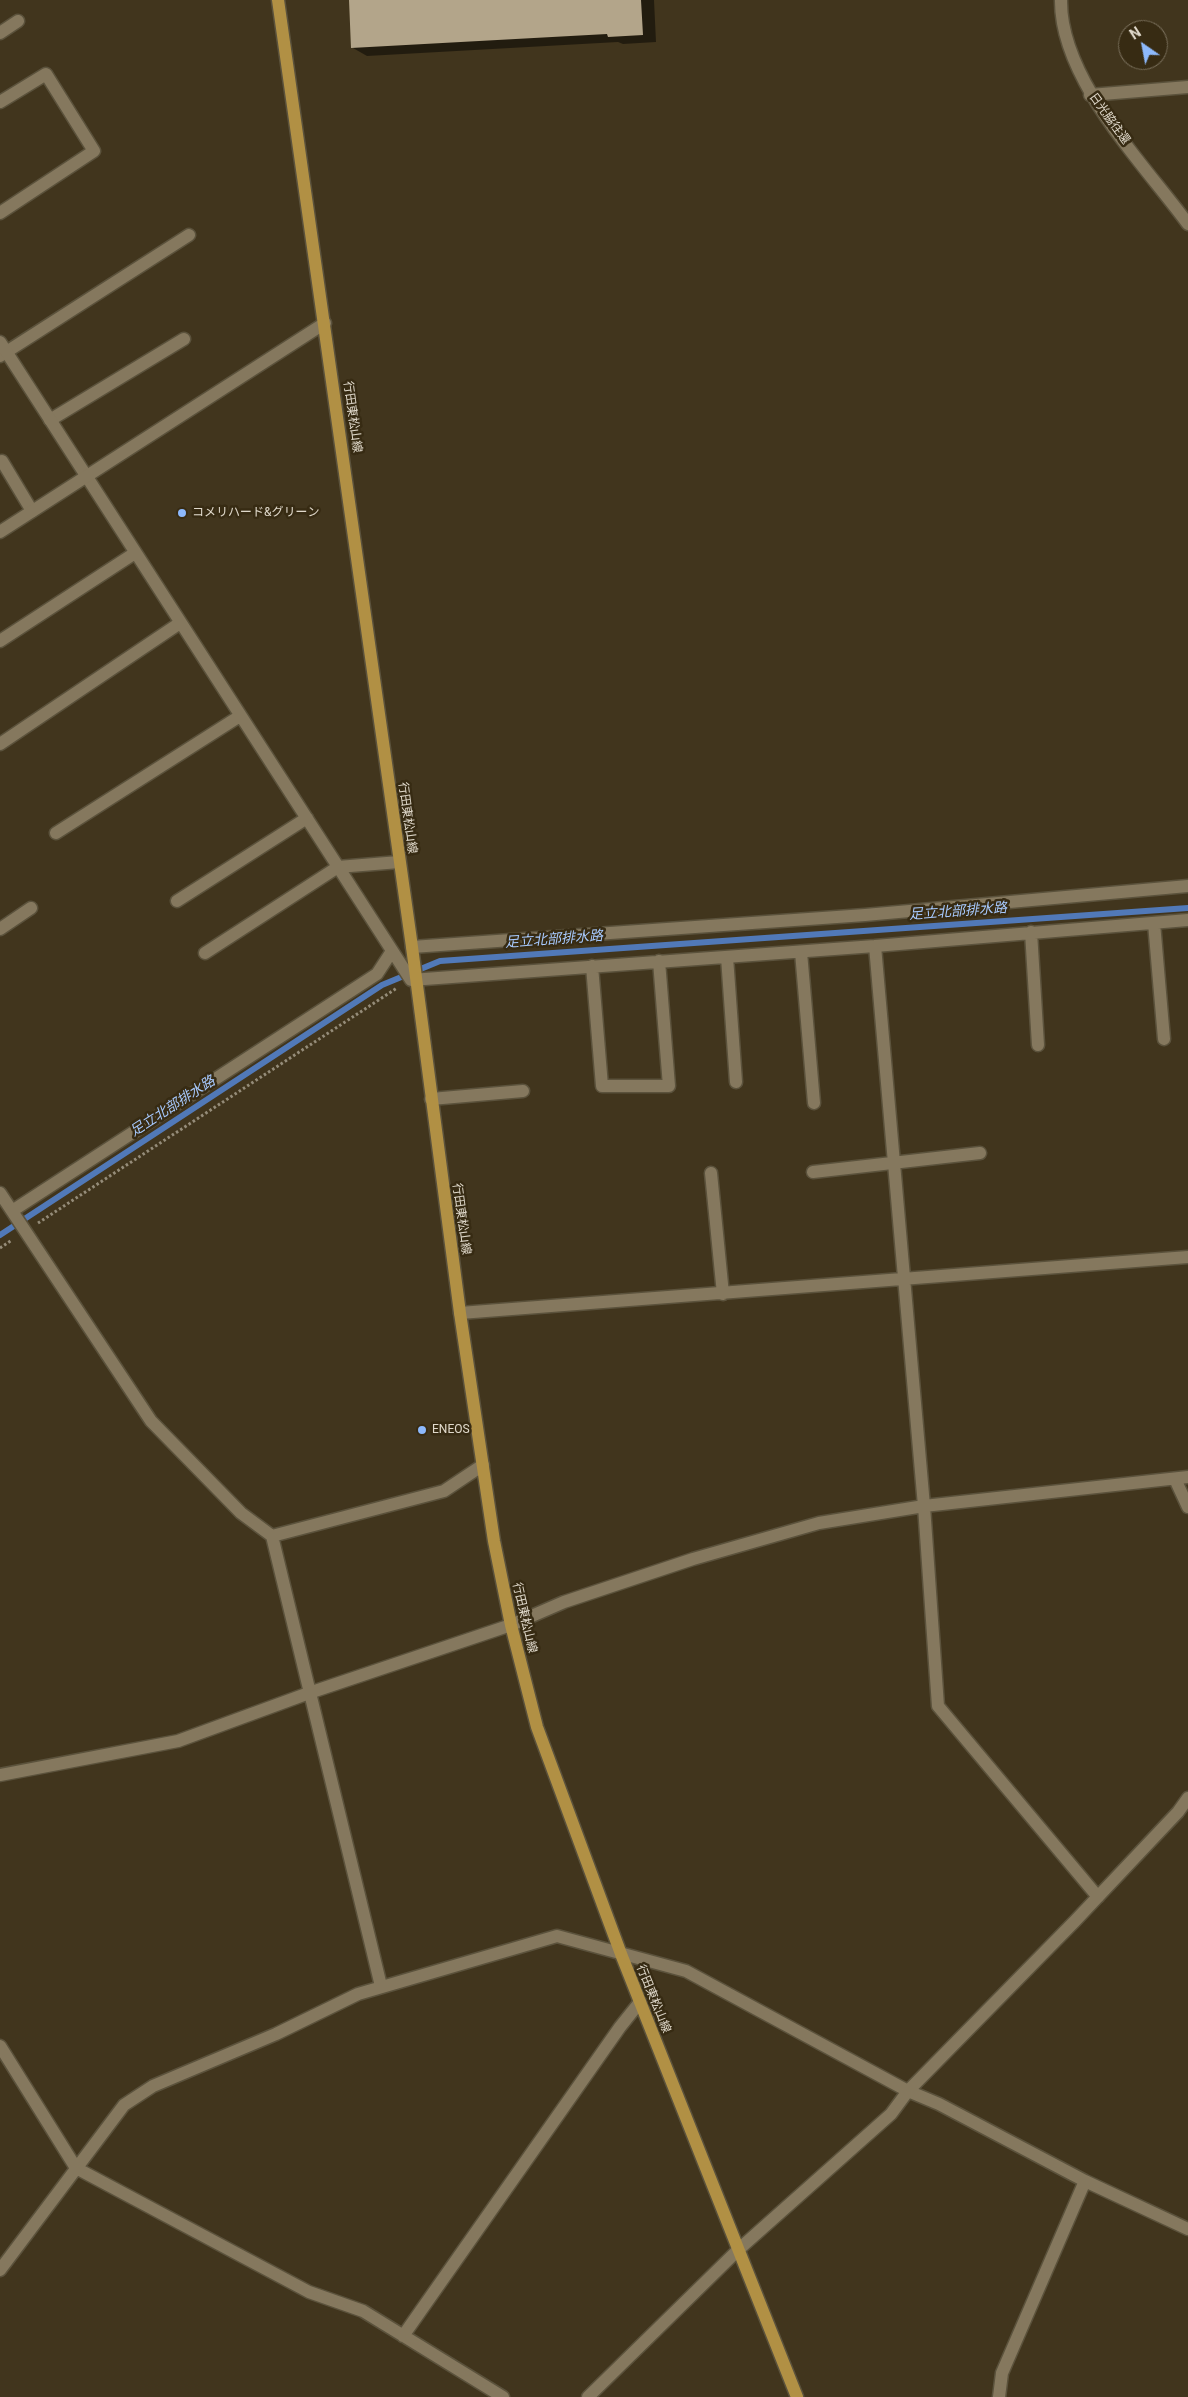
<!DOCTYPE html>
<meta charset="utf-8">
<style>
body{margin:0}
#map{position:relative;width:1188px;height:2397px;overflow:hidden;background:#41351d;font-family:Roboto,sans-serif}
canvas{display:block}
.north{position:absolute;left:1118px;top:20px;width:50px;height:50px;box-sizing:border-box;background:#372b13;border:1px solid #7b715d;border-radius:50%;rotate:327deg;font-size:14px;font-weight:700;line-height:20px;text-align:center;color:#e0d9cb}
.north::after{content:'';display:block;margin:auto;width:18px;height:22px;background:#8db9fc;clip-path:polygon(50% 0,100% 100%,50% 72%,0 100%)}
</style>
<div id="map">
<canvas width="1188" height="2397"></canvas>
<div class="north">N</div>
</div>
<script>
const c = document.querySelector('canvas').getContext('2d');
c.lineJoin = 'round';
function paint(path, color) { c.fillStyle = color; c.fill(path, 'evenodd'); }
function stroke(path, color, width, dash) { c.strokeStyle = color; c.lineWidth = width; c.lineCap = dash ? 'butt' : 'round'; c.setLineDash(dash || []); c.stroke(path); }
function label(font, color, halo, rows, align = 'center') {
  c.font = font + ' Roboto,"Noto Sans JP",sans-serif'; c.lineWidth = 5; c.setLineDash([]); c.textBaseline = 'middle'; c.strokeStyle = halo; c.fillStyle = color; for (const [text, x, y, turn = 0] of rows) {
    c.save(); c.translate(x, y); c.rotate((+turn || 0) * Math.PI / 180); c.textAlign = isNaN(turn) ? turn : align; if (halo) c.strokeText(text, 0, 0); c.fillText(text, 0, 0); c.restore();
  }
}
paint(new Path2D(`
 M350 0H654L656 42 623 44 618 42 367 56 353 48Z`), '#0007');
stroke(new Path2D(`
 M0 1235 382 985 440 961 1188 908`), '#5179b8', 6);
paint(new Path2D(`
 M349 0H641L643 35 608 37 607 34 351 48Z`), '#b3a58a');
const lane = new Path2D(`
 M0 33 18 21
 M0 102 46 74 94 151 0 213
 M0 356 189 235
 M50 420 184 339`);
const street = new Path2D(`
 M1061 0C1060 79 1143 163 1188 224
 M0 342 411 980 875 946 1188 920
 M2 461 32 511
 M0 641 135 553
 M0 744 180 623
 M56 833 240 716
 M177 901 307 818
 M1154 923 1164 1039
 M0 929 31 908
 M1031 932 1038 1045
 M875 946 924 1506 938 1706 1098 1897
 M412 947 865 915 1188 886
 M801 952 814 1103
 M205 953 338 867 399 862
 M727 957 736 1082
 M592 966 602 1086H669L659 961
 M431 1099 523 1091
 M813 1172 980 1153
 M711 1173 723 1294
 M0 1193 151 1421 241 1513 272 1536 381 1986
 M12 1211 377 974 392 951
 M460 1313 1188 1257
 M1175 1479 1188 1507
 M272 1536 444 1491 483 1465
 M0 1775 178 1741 309 1693 511 1625 564 1602 693 1559 819 1523 924 1506 1188 1477
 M0 2046 76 2168 309 2292 363 2311 503 2397
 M0 2270 124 2105 153 2086 276 2034 358 1994 557 1936 686 1971 908 2091 939 2104 1085 2181 1188 2229
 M403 2336 620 2027 640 2002
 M588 2397 738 2250 891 2114 908 2091 1075 1921 1178 1812 1188 1798
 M999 2397 1002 2373 1085 2181`);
const secondary = new Path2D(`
 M1090 95 1188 87
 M0 532 325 323`);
const primary = new Path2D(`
 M278 0 412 947 460 1313 494 1541 511 1625 537 1727 621 1954 797 2397`);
stroke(lane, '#5b523c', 15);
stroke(street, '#5b523c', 15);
stroke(secondary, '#5b523c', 15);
stroke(primary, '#5b523c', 15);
stroke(new Path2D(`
 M38 1223 397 988
 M0 1248 12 1240`), '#958c79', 3, [2.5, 2.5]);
stroke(lane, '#85785e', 12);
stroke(street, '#85785e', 12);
stroke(secondary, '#85785e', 12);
stroke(primary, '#b19044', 12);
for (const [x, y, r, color] of [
 [182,513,5,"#8db9fc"],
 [422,1430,5,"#8db9fc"]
]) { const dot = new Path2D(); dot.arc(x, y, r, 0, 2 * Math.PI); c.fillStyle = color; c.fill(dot); stroke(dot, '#372b13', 2); }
label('12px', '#e0d9cb', '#372b13', [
 ["日光脇往還",1109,119,54],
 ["行田東松山線",352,417,82],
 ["行田東松山線",407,818,82],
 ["行田東松山線",461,1219,82],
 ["行田東松山線",524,1618,77],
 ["行田東松山線",653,1999,68]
]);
label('12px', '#e0d9cb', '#372b13', [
 ["コメリハード&グリーン",192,513],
 ["ENEOS",432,1430]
], 'left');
label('italic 14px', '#a7c9fd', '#372b13', [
 ["足立北部排水路",958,912,-4],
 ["足立北部排水路",554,940,-4],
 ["足立北部排水路",173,1107,-33]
]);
</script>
